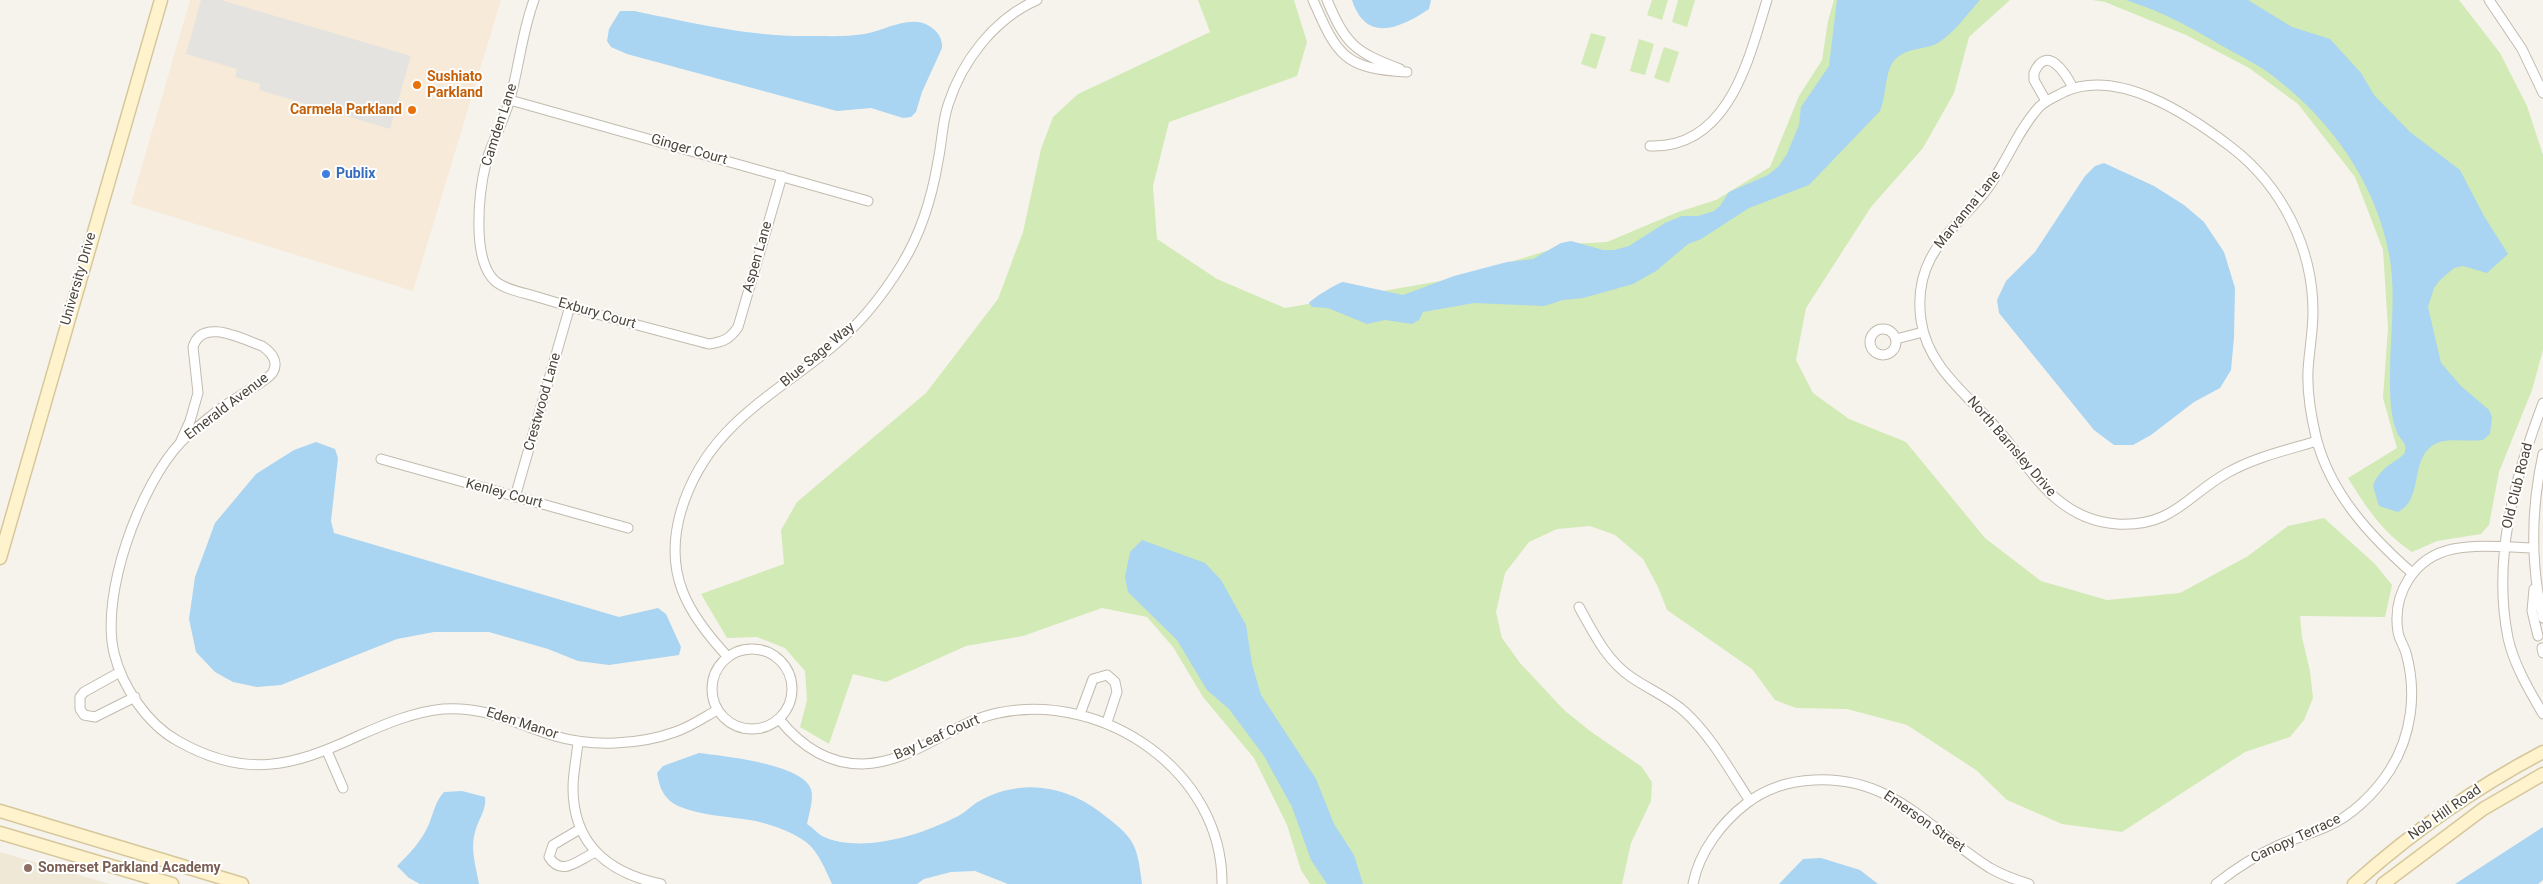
<!DOCTYPE html>
<style>
body{margin:0}
canvas{display:block;background:#f6f3ec}
</style>
<canvas width="2543" height="884"></canvas>
<script>
const c = document.querySelector('canvas').getContext('2d');
c.lineJoin = 'round';
function paint(path, color) { c.fillStyle = color; c.fill(path, 'evenodd'); }
function stroke(path, color, width, dash) { c.strokeStyle = color; c.lineWidth = width; c.lineCap = dash ? 'butt' : 'round'; c.setLineDash(dash || []); c.stroke(path); }
function label(font, color, halo, rows, align = 'center') {
  c.font = font + ' Roboto,sans-serif'; c.lineWidth = 4; c.setLineDash([]); c.textBaseline = 'middle'; c.strokeStyle = halo; c.fillStyle = color; for (const [text, x, y, turn = 0] of rows) {
    c.save(); c.translate(x, y); c.rotate((+turn || 0) * Math.PI / 180); c.textAlign = isNaN(turn) ? turn : align; if (halo) c.strokeText(text, 0, 0); c.fillText(text, 0, 0); c.restore();
  }
}
paint(new Path2D(`
 M190 0H501L413 291 131 204Z`), '#f7ead8');
paint(new Path2D(`
 M0 852 110 884H0Z`), '#efe8d6');
paint(new Path2D(`
 M1198 0H1294L1307 42 1297 76 1169 122 1153 186 1157 239 1217 279 1285 308 1458 278 1569 244 1607 242 1678 212 1716 200 1770 167 1799 96 1822 60 1828 21 1834 0H2010L1969 37 1954 93 1923 148 1871 207 1806 308 1796 360 1813 393 1849 419 1906 442 1985 538 2041 581 2107 600 2180 593 2248 556 2288 526 2324 518 2375 564 2392 585 2385 617 2300 616 2302 637 2310 671 2313 698 2304 720 2290 737 2245 752 2122 832 2062 824 2007 800 1976 770 1907 725 1847 709 1796 708 1775 700 1752 669 1667 610 1658 587 1643 559 1615 535 1590 526 1557 529 1529 542 1505 573 1496 612 1502 638 1520 663 1564 710 1590 731 1642 767 1652 782 1651 801 1631 843 1622 884H1310L1301 870 1287 825 1254 758 1203 697 1173 647 1147 617 1102 608 1023 636 966 646 886 682 853 674 829 744 800 727 807 700 805 671 785 648 757 637 727 638 701 594 784 564 781 530 797 502 926 393 998 299 1023 232 1041 149 1053 117 1078 94 1210 32Z
 M1652 0H1668L1662 20 1647 15Z
 M1678 0H1695L1687 27 1672 22Z
 M2092 0H2459L2500 53 2527 106 2543 155V350L2532 390 2499 472 2489 525 2481 534 2437 541 2412 552C2383 533 2366 507 2348 478L2397 448 2383 398 2388 328 2383 250 2355 177 2298 104 2249 68 2186 35 2105 2Z
 M1591 33 1606 37 1596 69 1581 64Z
 M1639 39 1654 44 1645 75 1630 71Z
 M1664 47 1679 52 1669 83 1654 78Z`), '#d2eab5');
paint(new Path2D(`
 M201 0H221L411 56 390 129 259 90 260 84 235 77 237 69 186 54Z`), '#e5e3e0');
paint(new Path2D(`
 M1352 0H1431L1429 9C1399 29 1366 43 1352 0Z
 M1837 0H1980C1968 13 1952 36 1936 44 1922 50 1903 48 1893 62 1885 73 1886 97 1880 111L1809 185 1749 208 1701 239 1688 244 1656 271 1633 284 1583 298 1563 300 1544 306 1474 303 1423 312 1419 320 1412 324 1385 320 1367 324 1328 308 1312 307 1309 303C1312 299 1337 283 1343 282L1403 295 1454 276 1507 262 1533 259 1561 243 1571 241 1603 250H1614L1629 246 1665 223 1682 216H1698L1714 211 1720 206 1729 192 1768 175 1779 166 1787 154 1799 125 1801 107 1829 66Z
 M2126 0H2248L2292 27 2330 39 2361 73 2374 95 2410 132 2460 170 2484 216 2508 254 2487 273 2463 266 2454 268 2440 280 2434 288 2428 307 2441 363 2461 386 2489 410 2492 417 2490 434 2483 440C2469 442 2450 438 2437 443 2408 456 2425 499 2398 512L2379 506 2373 486C2380 465 2402 460 2405 452 2408 443 2399 439 2397 432 2390 417 2390 393 2390 376 2390 337 2396 298 2390 259 2377 184 2332 121 2273 76 2258 64 2240 56 2224 47 2190 27 2163 12 2126 0Z
 M620 11H634C693 23 750 37 811 36 828 36 847 37 864 34 884 31 903 18 923 23 934 27 943 36 942 48L922 92 916 112 911 117 903 118 871 108 837 111 627 54 611 47 607 41 609 29Z
 M2104 163 2154 186 2184 205 2204 222 2224 252 2235 288 2234 337 2231 370 2220 388 2194 402 2151 435 2133 445H2114L2094 430 1999 313 1997 300 2006 281 2035 252 2085 176 2095 166Z
 M316 442 335 449 338 458 331 521 334 533 619 617 658 608 666 614 681 647 679 655 609 665 578 661 548 649 489 632H434L397 639 281 685 257 687 233 682 215 672 196 652 189 619 195 577 215 523 256 474 294 450Z
 M1142 540 1205 563 1221 580 1246 625 1252 664 1261 695 1316 779 1334 824 1354 855 1363 884H1327L1311 860 1292 807 1264 756 1229 709 1207 690 1177 640 1128 592 1125 577 1130 552Z
 M699 753C723 756 803 764 811 789 814 798 809 814 807 824 812 827 817 833 822 836 859 854 919 836 954 818 962 815 969 808 976 803 1017 778 1064 784 1100 812 1134 838 1137 842 1142 884H1008L975 871 951 872 924 879 917 884H832C826 871 818 851 806 842 791 831 768 823 750 820 731 817 683 814 669 800 661 792 659 784 657 773L663 766Z
 M462 791 485 797C487 809 478 820 475 832 470 849 476 867 479 884H420L409 878 397 866C409 854 422 841 429 824 434 812 435 802 444 792Z
 M2543 827V880L2538 884H2455Z
 M1821 858 1860 870 1878 884H1779L1803 859Z`), '#a9d4f2');
const street = new Path2D(`
 M534 0C522 32 519 67 510 99 504 121 492 141 486 163 479 191 471 259 495 281 507 291 527 293 541 298 597 315 653 329 709 344 723 342 730 339 738 327L782 176
 M1313 0C1337 55 1344 69 1407 72
 M1327 0C1346 45 1355 52 1400 69
 M2489 0 2522 49 2543 93
 M510 100 868 201
 M2046 101 2034 80V73C2047 43 2066 74 2073 88
 M1650 146C1729 149 1749 58 1767 0
 M1870 342a13 13 0 1 1 26 0a13 13 0 1 1-26 0Z
 M1896 339 1923 332
 M2543 403C2515 477 2492 558 2508 638 2514 665 2529 690 2543 714
 M2317 441C2287 450 2255 457 2227 473 2186 496 2173 527 2117 524 2064 520 2038 482 2009 443 1980 403 1928 373 1921 320 1913 262 1945 237 1979 199 2004 171 2014 135 2039 107 2046 100 2055 97 2064 92 2118 67 2189 115 2231 147 2282 186 2313 248 2313 312 2313 332 2309 351 2308 371 2307 393 2311 416 2316 437 2330 493 2370 536 2412 573
 M180 443 190 421 198 393 193 347C202 317 242 339 262 346 271 352 279 361 273 372 269 380 228 402 217 411 205 421 192 431 181 442 140 485 100 594 114 653 122 686 147 724 178 741 245 779 292 767 358 736 385 724 413 712 443 709 487 706 515 724 555 736 592 747 639 745 675 732 690 727 703 718 717 710
 M2543 454C2531 509 2530 563 2543 618
 M381 459 628 528
 M515 497 570 306
 M2534 589 2532 611 2538 636
 M1579 607C1593 632 1606 660 1631 677 1648 689 1669 697 1685 712 1712 737 1730 771 1750 801
 M2542 648 2543 653
 M712 689a40 40 0 1 1 80 0a40 40 0 1 1-80 0Z
 M728 657C687 613 663 573 681 511 706 427 770 398 832 347 860 324 883 295 902 264 921 233 932 197 938 161 942 143 942 123 948 105 962 61 994 19 1037 0
 M120 672 84 692 80 697V709L84 715 95 717 135 697
 M1080 714 1093 679 1107 675 1115 682 1117 692 1107 722
 M779 719C800 745 827 764 862 764 913 763 950 723 998 713 1104 691 1223 772 1222 884
 M578 741C577 756 573 772 573 788 573 844 608 873 661 884
 M327 751 343 788
 M580 829 553 845 549 857C562 878 579 859 596 852
 M1693 884C1699 852 1722 822 1747 803 1767 788 1790 781 1814 780 1894 776 1929 830 1990 868 2002 875 2016 880 2029 884
 M2216 884C2235 869 2255 856 2277 846 2293 839 2310 834 2326 827 2352 816 2375 793 2390 770 2412 735 2417 692 2406 653 2404 646 2399 639 2398 632 2392 594 2414 557 2453 549 2478 544 2506 547 2532 548`);
const secondary = new Path2D(`
 M0 558 161 0
 M0 811 242 884
 M0 833 172 884
 M2354 884C2411 833 2475 788 2543 752
 M2383 884 2483 809 2543 774`);
stroke(street, '#c2bbae', 11);
stroke(secondary, '#d6c79b', 15);
stroke(street, '#fff', 9);
stroke(secondary, '#fff3cd', 12);
for (const [x, y, r, color] of [
 [417,85,5,"#e8710a"],
 [412,110,5,"#e8710a"],
 [326,174,5,"#3f7fe0"],
 [28,868,5,"#8d6e63"]
]) { const dot = new Path2D(); dot.arc(x, y, r, 0, 2 * Math.PI); c.fillStyle = color; c.fill(dot); stroke(dot, '#fff', 2); }
label('bold 14px', '#c56008', '#fff', [
 ["Sushiato",427,77],
 ["Parkland",427,93],
 ["Carmela Parkland",402,110,"right"]
], 'left');
label('14px', '#4b4439', '#fff', [
 ["Camden Lane",500,125,-72],
 ["Ginger Court",689,150,16],
 ["Marvanna Lane",1968,210,-51],
 ["Aspen Lane",758,257,-74],
 ["University Drive",79,279,-74],
 ["Exbury Court",597,314,16],
 ["Blue Sage Way",818,355,-40],
 ["Crestwood Lane",543,402,-74],
 ["Emerald Avenue",227,407,-37],
 ["North Barnsley Drive",2011,447,49],
 ["Old Club Road",2518,486,-76],
 ["Kenley Court",504,494,15],
 ["Eden Manor",522,724,18],
 ["Bay Leaf Court",937,738,-24],
 ["Nob Hill Road",2445,813,-35],
 ["Emerson Street",1924,822,35],
 ["Canopy Terrace",2296,839,-25]
]);
label('bold 14px', '#366cbe', '#fff', [
 ["Publix",336,174]
], 'left');
label('bold 14px', '#785e54', '#fff', [
 ["Somerset Parkland Academy",38,868]
], 'left');
</script>
